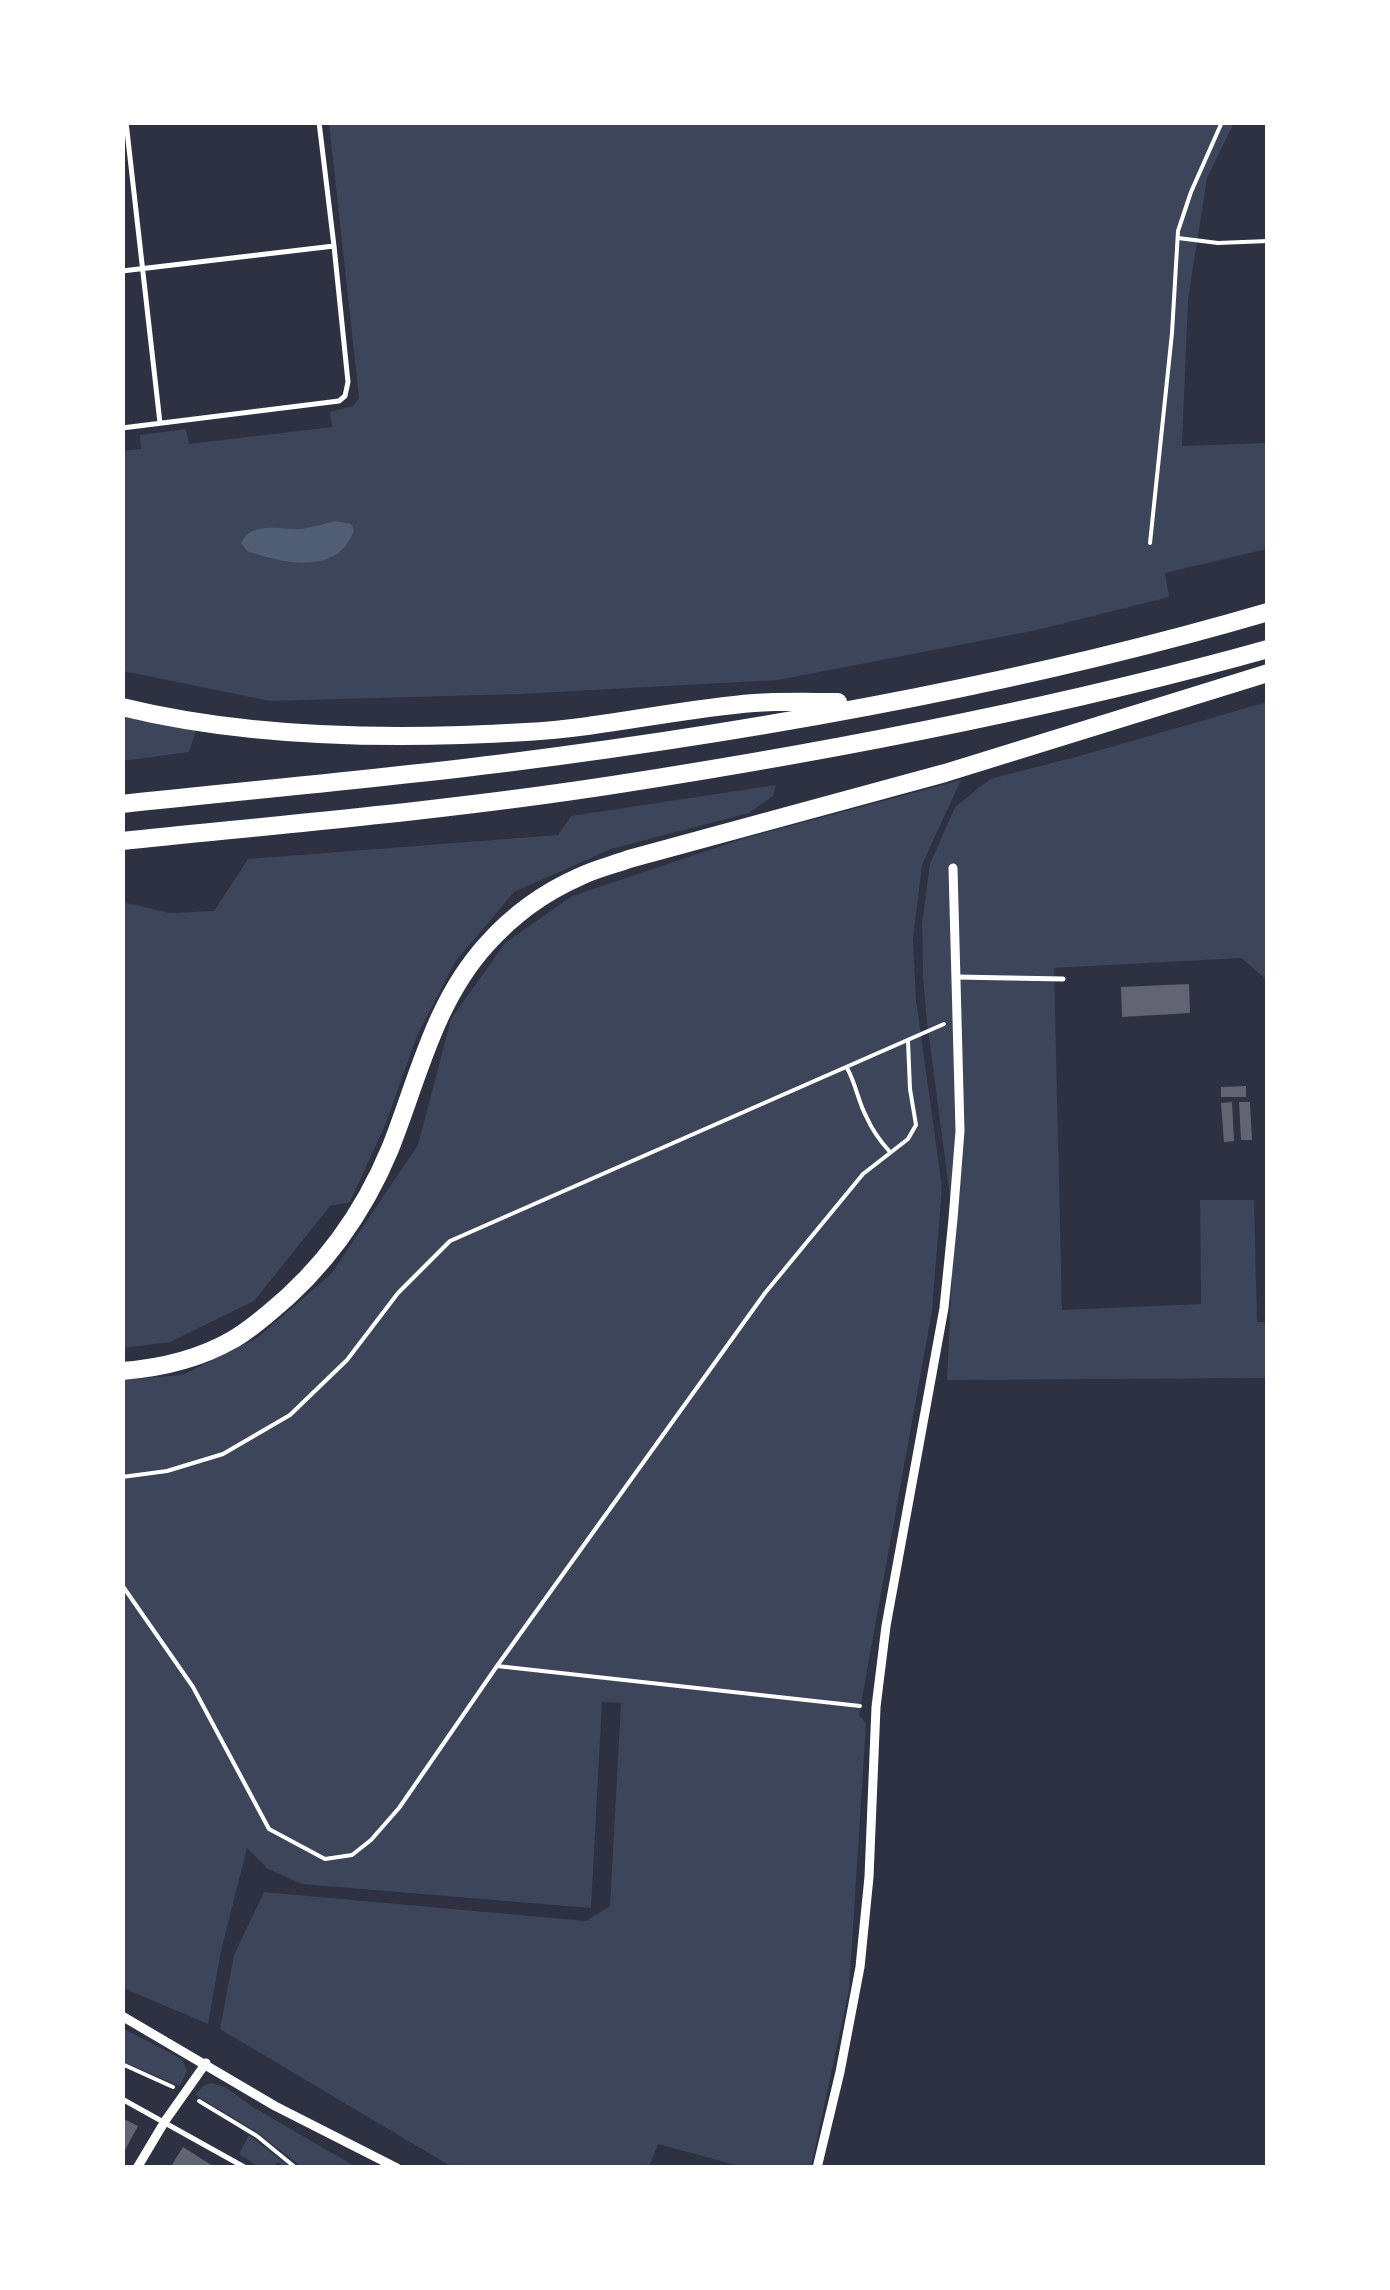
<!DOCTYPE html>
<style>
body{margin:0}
#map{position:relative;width:1390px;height:2290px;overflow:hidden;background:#2d3142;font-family:Montserrat,sans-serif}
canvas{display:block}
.frame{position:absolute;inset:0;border:125px solid #fff;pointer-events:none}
</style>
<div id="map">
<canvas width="1390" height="2290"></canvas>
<div class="frame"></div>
</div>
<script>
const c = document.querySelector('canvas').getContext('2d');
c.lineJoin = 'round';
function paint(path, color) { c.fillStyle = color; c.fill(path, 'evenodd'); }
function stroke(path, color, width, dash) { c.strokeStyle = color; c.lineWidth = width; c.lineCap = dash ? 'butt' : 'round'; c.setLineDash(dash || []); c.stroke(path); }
paint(new Path2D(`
 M329 123H1234L1207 178 1188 300 1182 446 1267 443V549L1165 573 1169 597 1037 630 778 680 520 694 270 701 123 671 122 451 141 449 140 435 186 429 189 444 332 427 330 412 353 406 359 398Z
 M1267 702V980L1241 958 1054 968 1062 1310 1201 1304 1200 1200H1254L1257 1322H1267V1378L947 1380 954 1228 927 1022 923 978 922 923 930 864 955 807 990 779 1083 755Z
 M122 716 196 731 189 752 123 761Z
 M961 780 922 865 913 939 916 1000 942 1187 932 1311 859 1715 866 1724 849 1990 811 2167H743L658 2144 649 2167H452L220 2029 234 1955 264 1892 586 1921 610 1906 621 1703 602 1702 591 1908 302 1884 268 1869 247 1848 221 1951 208 2024 123 1988V1380L182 1375 257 1338 331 1274 418 1145 451 1019 505 943 572 896 745 838Z
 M776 785 773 796 749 813 611 849 514 892 455 962 417 1036 385 1125 350 1202 330 1206 254 1301 170 1342 123 1348V902L170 913 214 911 248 859 558 835 571 816Z
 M122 2028 182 2059 187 2071 180 2086 123 2062Z
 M211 2083 225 2087 253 2107 356 2167H302L255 2131 195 2095 203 2086Z
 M249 2135 290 2167H281L282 2165 277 2162 274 2167H259L239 2154Z`), '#3c4559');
paint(new Path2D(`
 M335 521 351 524 354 530C338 577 282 563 247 551L241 543C252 520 282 530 302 529 313 527 324 524 335 521Z`), '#4f5d75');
paint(new Path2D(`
 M1189 984 1190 1013 1122 1017 1121 987Z
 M1246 1086V1097H1221V1087Z
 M1232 1102 1234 1141 1224 1142 1221 1103Z
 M1239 1102H1250L1252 1140H1241Z
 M122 2118 138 2126 125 2150 122 2149Z
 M183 2147 216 2168H170Z`), '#626471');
stroke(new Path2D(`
 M1178 238 1218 243 1268 241
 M1150 543 1172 333 1178 231 1191 192 1222 122
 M847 1068C856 1084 858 1101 866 1116 872 1130 880 1141 890 1152
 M122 1477 167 1471 223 1454 290 1415 347 1360 398 1293 450 1241 944 1024
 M122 1585 193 1687 269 1829 325 1859 352 1855 371 1840 399 1808 497 1666 765 1293 863 1174 908 1139 916 1125 910 1089 908 1041
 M497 1666 860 1706
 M122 2064 173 2087
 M199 2101 257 2136 296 2168`), '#fff', 4);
stroke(new Path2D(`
 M126 122 160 423
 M122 271 334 246 319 122
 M122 428 339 401 345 396 348 382 334 246
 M956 977 1063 979
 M122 2099 246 2168`), '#fff', 5);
stroke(new Path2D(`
 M122 2016 275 2106 397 2168
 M137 2168 165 2121 206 2063
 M817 2168 840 2072 860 1967 869 1877 876 1707 886 1626 944 1308 953 1219 960 1131 953 868`), '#fff', 9);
stroke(new Path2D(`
 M122 707C248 738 397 740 526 732 602 728 678 709 754 703 782 701 810 702 838 702
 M122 804C250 790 378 779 505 763 759 731 1022 684 1268 612
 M122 841C286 824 451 810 613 785 833 751 1053 709 1268 649
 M122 1371C160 1368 199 1359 232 1340 245 1333 257 1323 269 1313 323 1269 363 1214 390 1149 418 1079 434 1002 487 944 512 916 545 892 579 877 595 869 613 865 629 859L945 773 1268 673`), '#fff', 18);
</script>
